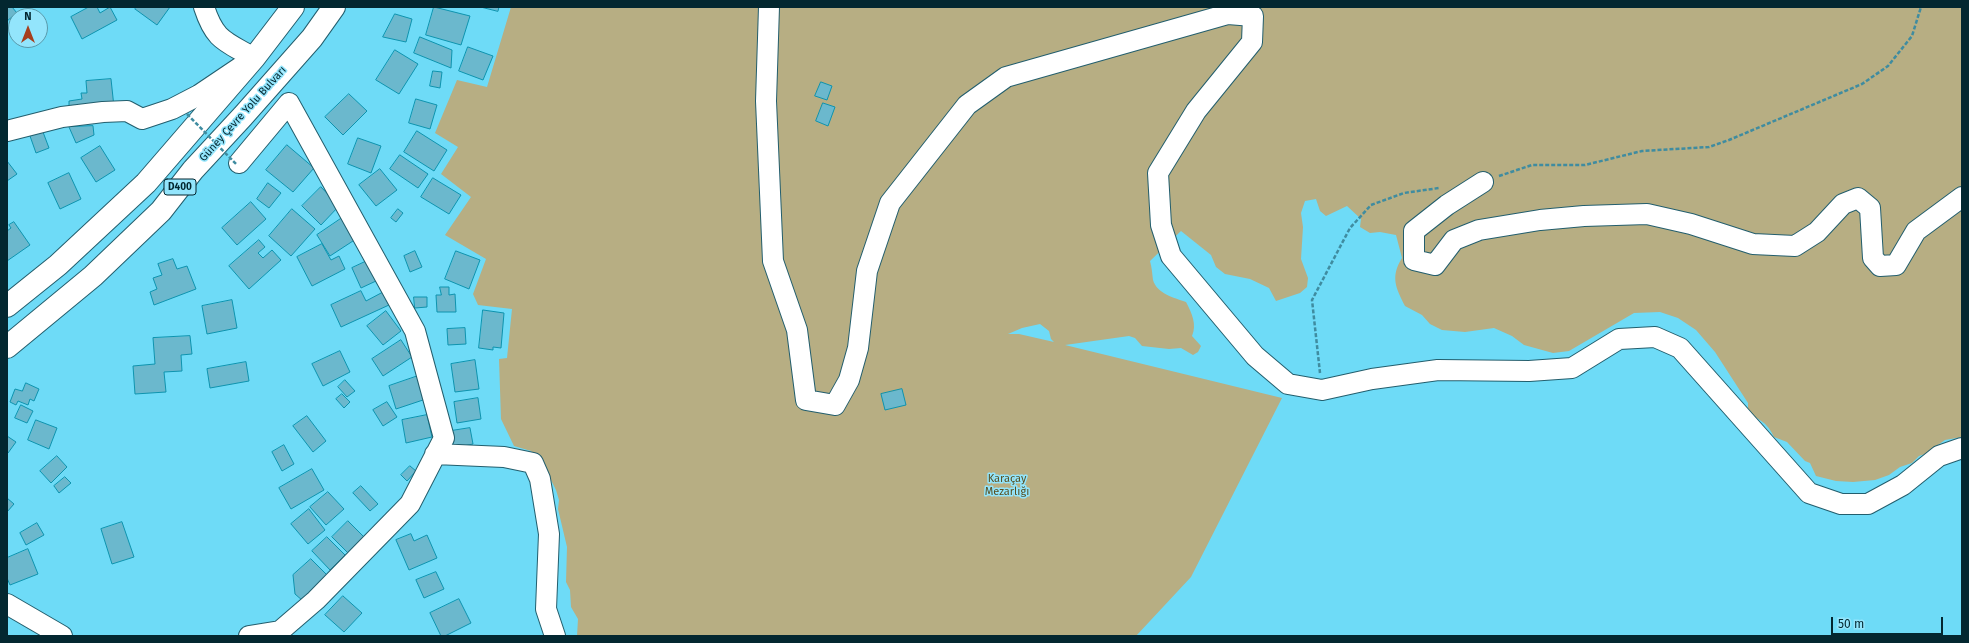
<!DOCTYPE html>
<meta charset="utf-8">
<style>
body{margin:0}
#map{position:relative;width:1969px;height:643px;overflow:hidden;background:#6edbf7;font-family:"Fira Sans",sans-serif}
canvas{display:block}
.frame{position:absolute;inset:0;border:8px solid #032730;pointer-events:none}
.north{position:absolute;left:8px;top:8px;width:40px;height:40px;box-sizing:border-box;background:#93e5fc;border:1px solid #5999aa;border-radius:50%;rotate:0deg;font-size:11px;font-weight:700;line-height:16px;text-align:center;color:#032730}
.north::after{content:'';display:block;margin:auto;width:14px;height:18px;background:#a63e1d;clip-path:polygon(50% 0,100% 100%,50% 72%,0 100%)}
.scale{position:absolute;left:1831px;top:617px;width:112px;height:18px;box-sizing:border-box;border:2px solid #032730;border-top:0;padding-left:5px;font-size:12px;line-height:14px;white-space:nowrap;color:#032730;-webkit-text-stroke:3px #93e5fc;paint-order:stroke}
</style>
<div id="map">
<canvas width="1969" height="643"></canvas>
<div class="frame"></div>
<div class="north">N</div>
<div class="scale">50 m</div>
</div>
<script>
const c = document.querySelector('canvas').getContext('2d');
c.lineJoin = 'round';
function paint(path, color) { c.fillStyle = color; c.fill(path, 'evenodd'); }
function stroke(path, color, width, dash) { c.strokeStyle = color; c.lineWidth = width; c.lineCap = dash ? 'butt' : 'round'; c.setLineDash(dash || []); c.stroke(path); }
function label(font, color, halo, rows, align = 'center') {
  c.font = font + ' "Fira Sans",sans-serif'; c.lineWidth = 3; c.setLineDash([]); c.textBaseline = 'middle'; c.strokeStyle = halo; c.fillStyle = color; for (const [text, x, y, turn = 0] of rows) {
    c.save(); c.translate(x, y); c.rotate((+turn || 0) * Math.PI / 180); c.textAlign = isNaN(turn) ? turn : align; if (halo) c.strokeText(text, 0, 0); c.fillText(text, 0, 0); c.restore();
  }
}
paint(new Path2D(`
 M511 7H1962V437L1945 440 1925 454 1919 456 1912 463 1900 467 1889 475 1875 480 1853 482 1836 481 1816 476 1810 463 1805 461 1787 442 1774 437C1767 422 1761 421 1748 413V403L1715 352 1696 330 1678 318 1660 312 1634 313 1569 351 1553 353 1524 345 1512 336 1494 328 1465 332 1442 330 1430 324 1422 315 1405 306C1396 288 1390 277 1402 258L1396 235 1380 232 1370 233 1360 227 1361 219 1347 206 1326 216 1320 211 1316 199 1305 201 1301 213 1303 227 1301 259 1308 278 1307 287 1300 293 1276 301 1269 288 1250 279 1225 274 1216 267 1211 255 1181 231 1150 261C1152 268 1152 273 1153 280 1157 294 1175 298 1186 302 1192 313 1197 325 1192 336L1201 346 1198 352 1193 355 1181 348 1169 349 1142 346 1135 338 1129 336 1065 345 1282 398 1191 577 1136 636H577L578 619 571 607 570 590 566 582 567 547 558 509 559 500 556 490 550 478 531 451 514 446 501 419 499 359 507 358 512 309 478 305 473 294 486 259 445 235 471 197 441 174 458 147 435 133 457 80 487 87ZM1040 324 1049 331 1051 339 1054 342 1019 334H1008L1022 328Z`), '#b7ae83');
const building = new Path2D(`
 M7 7H12L17 13 7 21Z
 M89 7H97L100 13 110 7 117 20 82 39 71 17Z
 M137 7H170L157 25 135 9Z
 M434 7 470 16 461 45 426 35Z
 M481 7H499L498 11Z
 M395 14 412 19 406 42 383 37Z
 M420 37 452 50 451 68 414 53Z
 M468 47 493 56 483 80 459 71Z
 M395 50 418 64 399 94 376 80Z
 M433 71 442 72 440 88 430 86Z
 M111 79 114 107 69 111V101L82 99 81 93H87L86 81Z
 M821 82 832 86 827 100 815 96Z
 M349 94 367 111 343 135 325 117Z
 M416 99 437 105 430 129 409 123Z
 M823 103 835 107 828 126 816 121Z
 M93 126 94 135 76 143 69 127Z
 M417 131 447 150 434 171 404 152Z
 M43 132 49 148 36 153 30 136Z
 M358 138 381 146 371 173 348 164Z
 M287 145 314 168 293 192 266 170Z
 M100 146 115 170 96 182 81 158Z
 M400 155 428 174 418 188 390 169Z
 M7 161 17 174 7 181Z
 M380 169 397 190 376 206 359 185Z
 M69 173 81 199 60 209 48 183Z
 M433 178 461 195 449 214 421 197Z
 M268 183 281 193 269 208 257 199Z
 M321 187 339 206 321 225 302 206Z
 M251 202 266 219 237 245 222 228Z
 M292 209 315 229 291 256 269 236Z
 M398 209 403 213 396 222 391 218Z
 M342 218 356 239 330 256 317 235Z
 M14 222 30 245 7 261V231L11 228 9 225Z
 M259 240 265 247 258 253 263 258 272 250 281 260 249 289 229 266Z
 M322 244 331 260 339 256 345 269 312 286 297 257Z
 M415 251 422 267 410 272 404 256Z
 M456 251 480 260 469 289 445 279Z
 M173 259 177 269 187 266 196 289 154 305 150 292 157 289 153 278 162 275 158 264Z
 M367 261 376 281 361 288 352 268Z
 M440 287H449V295L455 294 456 312H437L436 295H441Z
 M361 291 366 301 383 292 389 305 341 327 331 305Z
 M414 297H427V307L415 308Z
 M232 300 237 328 207 334 202 306Z
 M483 310 504 313 501 348 493 347V350L479 348Z
 M386 311 401 331 383 345 367 326Z
 M465 328 466 344 448 345 447 329Z
 M190 336 192 354 181 355 182 371 164 372 166 392 135 394 133 366 155 364 153 338Z
 M401 340 412 357 383 376 372 359Z
 M340 351 350 372 323 386 312 364Z
 M475 360 479 389 455 392 451 364Z
 M246 362 249 381 210 388 207 369Z
 M418 376 426 399 396 409 389 386Z
 M345 380 355 391 347 397 338 387Z
 M26 383 39 389 34 401 30 399 28 405 18 401 16 405 10 402 15 389 22 391Z
 M902 389 906 405 885 410 881 394Z
 M342 394 350 402 344 408 336 399Z
 M478 398 481 419 457 423 454 402Z
 M387 402 397 417 383 426 373 410Z
 M21 405 33 411 27 423 15 418Z
 M427 415 432 437 406 443 402 420Z
 M307 416 326 441 313 452 293 426Z
 M36 420 57 428 49 449 28 440Z
 M470 428 473 444 454 448 451 431Z
 M7 436 16 442 8 453 7 452Z
 M284 445 294 464 282 471 272 452Z
 M57 456 67 467 51 483 40 471Z
 M410 466 416 471 407 481 401 475Z
 M312 469 324 490 291 509 279 488Z
 M65 477 71 483 59 493 54 486Z
 M361 486 378 504 370 511 353 493Z
 M328 492 344 509 326 525 310 507Z
 M7 498 14 504 7 512Z
 M309 509 325 530 308 544 291 524Z
 M348 521 364 537 348 553 332 537Z
 M122 522 134 557 112 564 101 529Z
 M37 523 44 535 26 545 20 533Z
 M411 534 414 541 427 535 437 558 409 570 396 540Z
 M327 537 345 555 330 570 312 551Z
 M28 549 38 574 10 585 7 578V558Z
 M311 559 328 576 303 601 295 594 293 575Z
 M436 572 444 589 424 598 416 580Z
 M343 596 362 613 344 632 325 615Z
 M459 599 471 623 445 636H441L430 613Z`);
paint(building, '#6bb8cd');
stroke(building, '#0e93ae', 1);
const minor = new Path2D(`
 M769 7 766 101 773 261 797 330 806 400 835 405 849 380 858 348 867 271 890 203 967 105 1006 77 1228 14 1253 16 1252 42 1196 111 1158 173 1161 225 1171 256 1255 356 1288 384 1322 390 1372 379 1438 370 1529 371 1572 368 1619 339 1655 337 1680 348 1809 493 1841 504H1868L1903 485 1939 456 1962 448
 M7 131 62 117 103 112 127 111 142 119 172 109 199 95 254 58C225 41 215 41 204 7
 M239 163 289 103 415 331 444 438 410 504 316 600 280 631 249 636
 M1483 182 1447 205 1414 231V260L1435 265 1454 240 1479 230 1540 220 1584 216 1647 214 1691 224 1753 244 1795 246 1817 232 1843 204 1858 198 1870 208 1873 258 1880 266 1896 265 1916 231 1962 197
 M435 454 504 457 533 463 540 479 549 534 546 609 555 636
 M7 604 62 636`);
const highway = new Path2D(`
 M7 306 58 265 146 183 254 58 293 7
 M7 347 93 276 161 211 193 170 243 116 312 38 334 7`);
stroke(minor, '#235e6d', 22);
stroke(highway, '#235e6d', 24);
stroke(new Path2D(`
 M1499 176 1532 165H1585L1642 151 1709 147 1729 140 1862 84 1888 66 1912 36 1921 7
 M1320 373 1312 300 1350 228 1371 205 1404 193 1439 188`), '#3f8ca0', 2.5, [4, 2]);
stroke(minor, '#fff', 20);
stroke(highway, '#fff', 22);
stroke(new Path2D(`
 M187 114 237 165`), '#3f8ca0', 2.5, [4, 2]);
for (const [x, y, w] of [
 [180,187,32]
]) { const box = new Path2D(); box.roundRect(x - w / 2, y - 8, w, 16, 3); c.fillStyle = '#93e5fc'; c.fill(box); stroke(box, '#032730', 1); }
label('bold 10px', '#032730', null, [
 ["D400",180,187]
]);
label('11px', '#032730', '#93e5fc', [
 ["Güney Çevre Yolu Bulvarı",243,114,-48]
]);
label('11px', '#584e1f', '#93e5fc', [
 ["Karaçay",1007,479],
 ["Mezarlığı",1007,492]
]);
</script>
